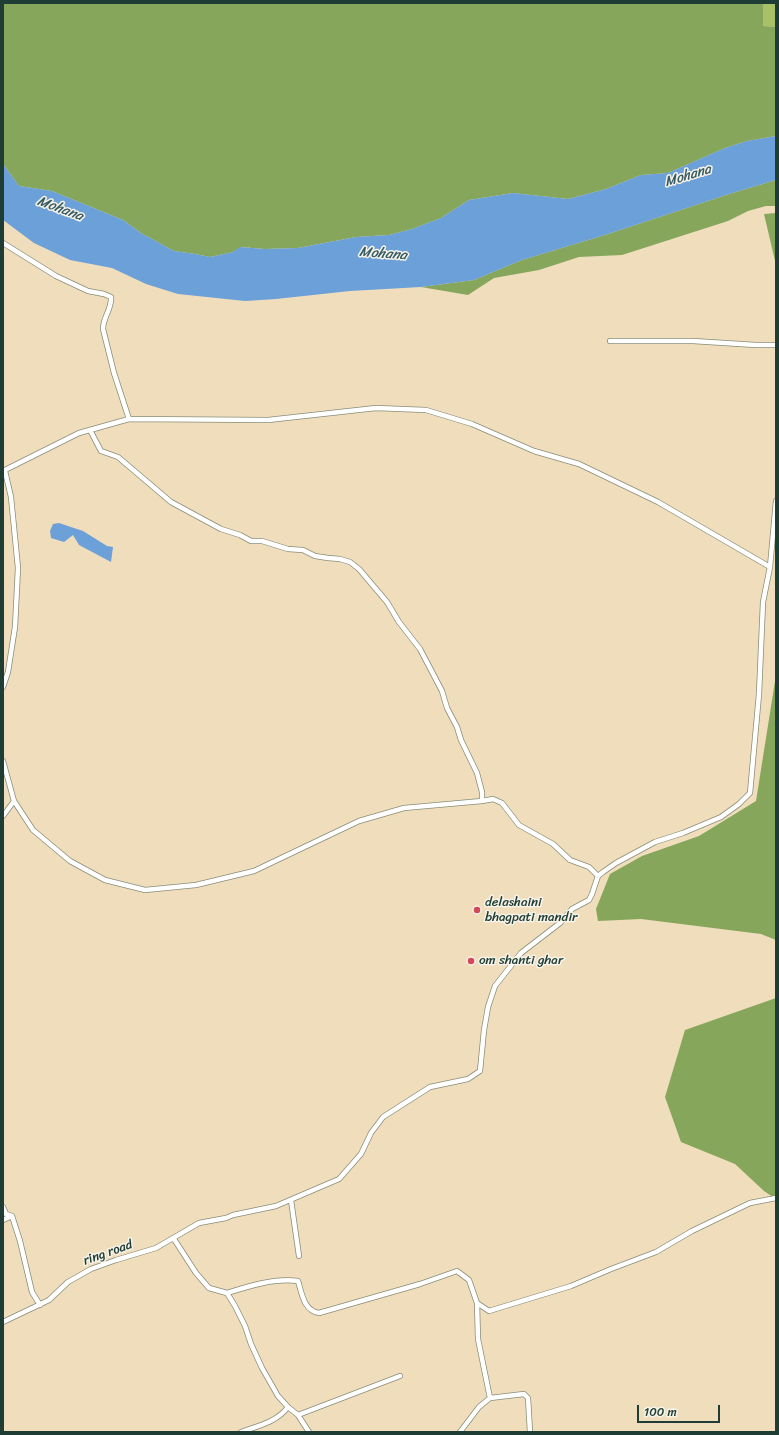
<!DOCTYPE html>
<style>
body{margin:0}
#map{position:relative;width:779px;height:1435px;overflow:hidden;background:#f0ddbc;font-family:Sriracha,sans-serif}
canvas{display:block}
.frame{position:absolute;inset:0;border:4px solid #1f3d34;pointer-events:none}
.scale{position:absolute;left:637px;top:1405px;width:83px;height:18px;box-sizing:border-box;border:2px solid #1f3d34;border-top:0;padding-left:5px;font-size:12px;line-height:14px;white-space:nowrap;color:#1f3d34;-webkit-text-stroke:3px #f7f3e8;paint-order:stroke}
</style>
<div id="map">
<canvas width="779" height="1435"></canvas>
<div class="frame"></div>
<div class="scale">100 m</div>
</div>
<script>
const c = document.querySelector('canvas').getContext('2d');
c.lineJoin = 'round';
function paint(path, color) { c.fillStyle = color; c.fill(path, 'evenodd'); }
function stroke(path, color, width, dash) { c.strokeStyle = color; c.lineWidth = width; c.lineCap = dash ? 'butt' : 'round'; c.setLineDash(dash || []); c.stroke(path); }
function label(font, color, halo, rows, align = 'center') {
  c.font = font + ' Sriracha,sans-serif'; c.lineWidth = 3; c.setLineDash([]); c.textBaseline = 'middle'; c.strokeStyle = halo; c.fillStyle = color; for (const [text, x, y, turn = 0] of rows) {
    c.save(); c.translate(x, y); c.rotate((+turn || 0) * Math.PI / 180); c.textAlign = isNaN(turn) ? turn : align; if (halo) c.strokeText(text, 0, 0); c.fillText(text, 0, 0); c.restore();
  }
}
paint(new Path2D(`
 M763 3H776V27L763 26Z`), '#a8c066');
paint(new Path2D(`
 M3 3H763V26L776 27V136L747 141 725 148 668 173 641 175 606 189 568 199 513 193 469 200 441 218 412 229 389 235 356 237 298 248 264 249 241 247 233 252 210 257 195 254 174 251 141 233 123 220 52 191 19 186 3 164Z
 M776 180V206H766L748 211 728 221 622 255 579 257 539 270 494 278 468 295 421 287 474 280 522 260 608 234 729 194Z
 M776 213V265L764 214Z
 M776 675V940L761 934 641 919 598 921 596 909 610 874 642 856 699 836 756 801Z
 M776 998V1199L764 1191 735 1164 681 1142 665 1097 685 1030Z`), '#86a65b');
paint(new Path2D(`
 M776 136V180L729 194 608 234 522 260 474 280 421 287 350 291 276 299 245 301 178 294 146 284 112 268 70 260 34 243 3 220V164L19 186 52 191 123 220 141 233 174 251 195 254 210 257 233 252 240 247 264 249 298 248 356 237 389 235 412 229 441 218 469 200 513 193 568 199 606 189 641 175 668 173 725 148 747 141Z
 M59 523 83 531 107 546 113 547 111 562 79 545 73 535 64 542 51 538 50 531 53 524Z`), '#6ba0d8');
const street = new Path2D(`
 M3 243 56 276 88 291 104 294 111 297C112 309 103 317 103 329L114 373 129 419
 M610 341H693L756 345H776
 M3 471 79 433 129 419 268 420 376 408 426 410 472 424 534 451 579 464 658 502 770 567
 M3 687 8 672 15 627 18 568 11 497 5 471
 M3 761 14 801 3 816
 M14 801 33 830 70 861 105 880 145 890 196 885 254 871 359 821 404 808 482 801V792L477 773 461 740 457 727 447 708 442 691 420 649 399 622 387 602 359 569 350 562 340 559 328 558 315 556 303 550 288 549 262 541H251L240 535 221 529 171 502 118 457 101 451 90 430
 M482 801 493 799 502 803 519 825 553 844 570 860 589 867 598 876
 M291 1200 299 1256
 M3 1207 6 1214 12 1216 20 1241 32 1292 40 1305
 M3 1220 12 1216
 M174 1239 196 1273 209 1288 227 1293 235 1306 245 1326 251 1344 262 1368 278 1396 288 1407 298 1415 309 1432
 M227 1293C249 1286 274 1278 298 1281 302 1294 304 1311 319 1313L420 1284 457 1271 469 1280 477 1303 489 1311 571 1286 611 1269 656 1252 692 1231 750 1203 776 1198
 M3 1322 49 1300 68 1282 91 1269 116 1260 156 1248 199 1223 226 1218 233 1215 276 1206 339 1179 361 1154 371 1133 383 1117 430 1087 468 1079 480 1071 484 1030 488 1007 495 986 521 953 560 923 572 909 589 900 592 894 598 876 603 872 616 863 655 842 683 833 721 817 739 804 750 793 759 694 763 602 770 567 776 501
 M490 1398 524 1394 528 1398 530 1432
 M298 1415 400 1376
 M241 1432C258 1426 277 1422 288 1407
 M460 1432 479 1407 490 1398 478 1339 477 1303`);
stroke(street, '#888d78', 6);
stroke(street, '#fff', 4.5);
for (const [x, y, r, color] of [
 [477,910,4,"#d1495b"],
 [471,961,4,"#d1495b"]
]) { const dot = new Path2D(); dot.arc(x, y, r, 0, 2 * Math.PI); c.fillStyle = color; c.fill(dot); stroke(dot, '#f7f3e8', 1.5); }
label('13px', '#1f3d34', '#f7f3e8', [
 ["delashaini",485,903],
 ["bhagpati mandir",485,918],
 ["om shanti ghar",479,961]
], 'left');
label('13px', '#1f3d34', '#f7f3e8', [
 ["ring road",108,1253,-20]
]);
label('italic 14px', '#365b65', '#f7f3e8', [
 ["Mohana",688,176,-17],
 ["Mohana",60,209,20],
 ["Mohana",383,254,4]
]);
</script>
